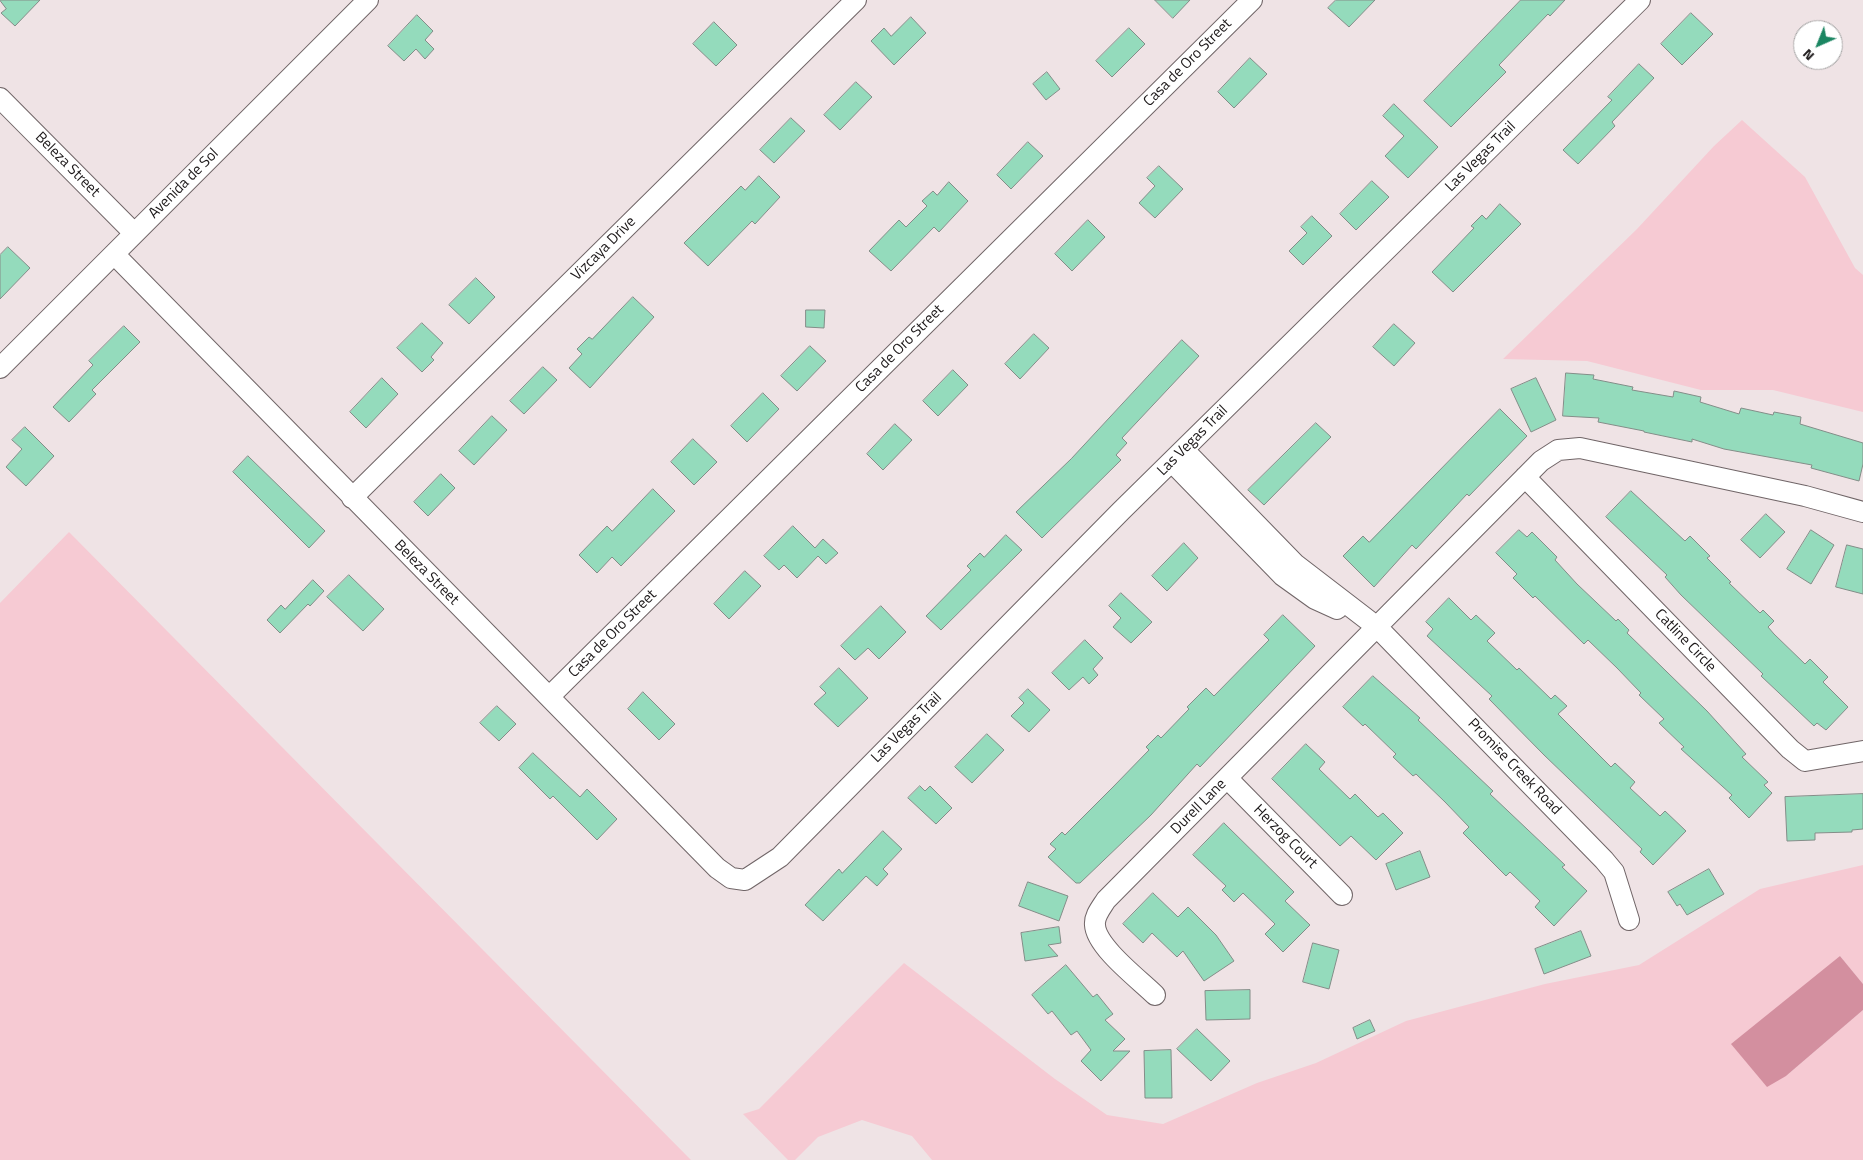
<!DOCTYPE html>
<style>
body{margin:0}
#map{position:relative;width:1863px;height:1160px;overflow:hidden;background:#efe3e5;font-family:"Titillium Web",sans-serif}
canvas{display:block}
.north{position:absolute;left:1793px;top:20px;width:50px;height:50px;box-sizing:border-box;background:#fff;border:1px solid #a3a2a2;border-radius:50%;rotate:224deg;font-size:14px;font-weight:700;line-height:20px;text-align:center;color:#1a1617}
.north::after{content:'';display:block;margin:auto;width:18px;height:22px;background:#1b8662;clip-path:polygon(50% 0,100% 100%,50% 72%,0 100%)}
</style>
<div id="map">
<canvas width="1863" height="1160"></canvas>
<div class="north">N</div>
</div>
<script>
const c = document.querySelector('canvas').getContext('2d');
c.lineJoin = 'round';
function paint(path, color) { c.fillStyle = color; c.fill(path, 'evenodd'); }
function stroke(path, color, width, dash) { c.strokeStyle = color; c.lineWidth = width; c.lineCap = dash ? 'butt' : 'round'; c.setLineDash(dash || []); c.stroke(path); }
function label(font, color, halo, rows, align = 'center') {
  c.font = font + ' "Titillium Web",sans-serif'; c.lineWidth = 4; c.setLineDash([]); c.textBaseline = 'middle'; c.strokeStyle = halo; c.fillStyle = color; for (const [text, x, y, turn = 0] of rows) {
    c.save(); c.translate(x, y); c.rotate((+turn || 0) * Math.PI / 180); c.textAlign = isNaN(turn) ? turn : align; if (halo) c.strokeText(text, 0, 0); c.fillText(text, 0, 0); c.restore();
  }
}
paint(new Path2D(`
 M1742 120 1805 177 1855 268 1863 275V412L1773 390H1701L1587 361 1503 359 1637 229 1714 146Z
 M69 532 691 1160H0V603Z
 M1863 865V984L1840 956 1786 1076 1863 1010V1160H932L912 1136 862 1120 818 1137 795 1160H788L743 1114 759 1109 904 963 1055 1079 1107 1115 1163 1124 1257 1083 1316 1063 1406 1021 1545 984 1639 965 1760 889Z`), '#f6cad3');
paint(new Path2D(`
 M1840 956 1863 984V1010L1786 1076 1767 1087 1731 1044Z`), '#d38f9f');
const building = new Path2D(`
 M0 0H40L15 26 1 13 6 9Z
 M1155 0H1190L1173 18Z
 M1336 0H1375L1349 27 1328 8Z
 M1521 0H1565L1550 16 1548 14 1499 65 1506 72 1451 127 1424 101Z
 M1691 13 1713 34 1682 65 1661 44Z
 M417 15 433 31 425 40 434 49 425 59 416 49 404 61 388 46Z
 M911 17 926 33 894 65 871 41 884 28 891 36Z
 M714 22 737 45 716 66 693 44Z
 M1129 28 1145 44 1112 77 1096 61Z
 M1250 58 1267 74 1234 108 1218 92Z
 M1639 64 1654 78 1612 122 1615 126 1578 164 1563 150 1612 100 1608 97Z
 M1047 72 1060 89 1046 100 1033 84Z
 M856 82 872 97 840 130 824 115Z
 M1394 104 1438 147 1408 178 1385 156 1404 136 1383 116Z
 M791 118 805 131 774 163 760 150Z
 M1028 142 1043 156 1011 189 997 175Z
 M1159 166 1183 189 1155 218 1139 203 1155 186 1147 178Z
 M759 176 780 197 755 224 752 221 708 266 684 243 741 186 745 190Z
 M1372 181 1389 197 1356 230 1340 214Z
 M949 182 968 201 939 232 934 227 891 271 869 251 899 220 906 227 927 206 922 201 933 191 937 195Z
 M1500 204 1521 224 1453 292 1432 272 1474 228 1471 226 1482 215 1486 219Z
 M1312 216 1332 236 1303 265 1289 251 1307 233 1301 227Z
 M1088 220 1105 237 1072 271 1055 254Z
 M8 247 30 268 0 299V255Z
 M476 278 495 297 469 324 449 305Z
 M633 297 654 317 590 388 569 368 582 354 577 349 589 337 592 339Z
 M806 310H825L824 328 806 327Z
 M422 323 443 343 431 357 434 360 422 372 397 348Z
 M1394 324 1415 343 1394 366 1373 347Z
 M124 326 140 342 92 390 96 394 69 422 53 407 93 365 89 361Z
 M1034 334 1049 348 1020 379 1005 364Z
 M1182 340 1199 356 1122 438 1127 443 1116 455 1121 460 1042 538 1016 512 1071 459Z
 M810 346 826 361 797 391 781 376Z
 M543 367 557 380 524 414 510 401Z
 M953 370 968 385 938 416 923 401Z
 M1566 373 1594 375 1593 379 1633 387 1632 390 1673 397 1674 391 1701 397 1700 402 1739 414 1741 408 1773 415 1774 412 1801 417 1800 424 1863 443V464L1859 481 1811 468 1812 465 1724 449 1692 439V442L1644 432V431L1598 422 1599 418 1563 416Z
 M382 378 398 394 366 428 350 412Z
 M1536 378 1556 420 1531 432 1511 389Z
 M763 393 779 409 747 442 731 426Z
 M1500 409 1527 436 1469 496 1467 494 1416 549 1412 545 1374 587 1343 556 1363 536 1369 542Z
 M492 416 507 430 474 465 459 451Z
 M1316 423 1331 437 1264 505 1248 490Z
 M895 424 912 440 883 470 867 454Z
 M25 427 54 456 26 486 6 467 22 449 12 440Z
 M693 439 717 462 694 485 671 462Z
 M248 456 325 531 309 548 233 472Z
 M441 474 455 488 428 516 414 502Z
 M653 489 675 511 621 566 612 557 597 573 579 555 607 526 612 531Z
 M1631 491 1685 541 1690 536 1710 556 1707 558 1731 582 1729 583 1760 613 1763 610 1774 621 1768 627 1774 634 1805 664 1810 659 1828 677 1823 682 1848 707 1826 730 1817 723 1814 726 1761 676 1763 674 1681 595 1665 577 1667 575 1606 517Z
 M1766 514 1785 532 1760 558 1741 540Z
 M793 526 815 548 823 539 838 553 826 564 818 556 797 578 784 565 779 570 764 556Z
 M1519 530 1527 537 1532 532 1557 557 1555 560 1577 584 1616 621 1618 619 1629 630 1627 633 1707 711 1746 754 1742 757 1768 782 1764 785 1772 793 1749 818 1729 798 1732 795 1681 749 1684 747 1659 723 1664 719 1639 695 1641 693 1617 668 1588 640 1584 644 1535 596 1533 598 1513 578 1517 574 1496 553Z
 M1811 530 1834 545 1811 584 1787 569Z
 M1006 535 1022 550 941 630 926 616 971 570 967 566 980 553 984 557Z
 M1184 543 1198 558 1167 591 1152 576Z
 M1847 545 1863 549V594L1836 587Z
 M745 571 761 586 729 619 714 604Z
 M349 575 384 609 363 631 327 597Z
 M313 580 324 591 310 606 308 604 280 633 267 620 281 605 285 609Z
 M1121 593 1152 622 1131 643 1113 627 1121 618 1109 606Z
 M1449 598 1471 620 1476 615 1495 633 1487 641 1517 670 1519 668 1551 699 1555 695 1567 706 1558 714 1611 767 1615 763 1635 782 1630 788 1660 816 1665 811 1686 831 1653 865 1640 852 1642 849 1544 755 1489 699 1492 696 1427 636 1433 629 1426 622Z
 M881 606 906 632 879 659 868 648 855 660 841 646Z
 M1283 615 1315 646 1200 767 1197 764 1151 815 1080 883H1076L1048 857 1056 849 1050 844 1062 832 1065 835 1113 787 1149 750 1146 747 1158 735 1161 738 1189 709 1187 707 1206 688 1214 696 1269 640 1264 635Z
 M1085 640 1103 658 1093 669 1098 675 1089 684 1083 677 1069 690 1052 673Z
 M839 668 868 698 838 727 814 704 826 693 820 687Z
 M1373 676 1420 718 1418 720 1493 791 1490 794 1565 865 1562 867 1587 891 1554 926 1535 907 1540 901 1510 872 1506 876 1463 833 1469 827 1445 802 1416 774 1413 776 1393 757 1396 754 1365 724 1363 726 1343 707Z
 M1028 689 1050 710 1029 732 1011 716 1024 703 1019 698Z
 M643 692 675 724 659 740 628 709Z
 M497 706 516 724 499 741 480 723Z
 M987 734 1004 750 972 783 955 767Z
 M1306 744 1325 762 1319 769 1350 799 1355 794 1378 817 1383 813 1403 833 1376 860 1351 836 1340 846 1272 779Z
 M533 753 580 797 587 789 617 819 597 840 553 796 550 799 519 768Z
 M920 786 925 791 930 786 952 808 936 824 908 798Z
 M1863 794V829L1852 830V832L1815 833V840L1787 841 1785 797Z
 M1224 823 1294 892 1285 901 1310 925 1283 952 1265 934 1275 924 1243 893 1234 902 1222 890 1226 886 1193 855Z
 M883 831 902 849 883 869 888 874 877 886 866 876 823 921 805 905 839 869 842 873Z
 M1420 851 1430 877 1396 890 1386 864Z
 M1709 869 1724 894 1687 915 1680 904 1677 906 1668 892Z
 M1028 882 1068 896 1059 921 1019 906Z
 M1153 893 1178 917 1188 907 1216 935 1234 961 1204 981 1183 951 1177 957 1152 933 1143 943 1123 924Z
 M1059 927 1061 943 1048 945 1058 956 1025 961 1021 933Z
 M1581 931 1591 956 1544 974 1535 949Z
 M1313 943 1339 950 1329 989 1303 982Z
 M1066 965 1093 997 1097 994 1113 1014 1105 1020 1125 1039 1113 1051H1130L1101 1081 1081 1061 1091 1050 1077 1031 1071 1035 1052 1011 1048 1014 1032 995Z
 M1250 990V1019L1206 1020 1205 991Z
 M1370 1020 1375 1031 1357 1039 1353 1028Z
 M1197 1029 1230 1061 1211 1081 1177 1049Z
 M1171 1050 1172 1098H1145L1144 1051Z`);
paint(building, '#94dbbc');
stroke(building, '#838d88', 1);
const minor = new Path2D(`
 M0 98 134 233
 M114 254 717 868 731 878 745 880 780 857 1121 511 1640 0
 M0 368 368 0
 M1184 450 1295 564 1377 627 1604 860 1614 872 1629 920
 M1172 462 1283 576 1315 599 1337 609
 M1525 477 1790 749 1805 761 1863 751
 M352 498 856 0
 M549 697 1252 0
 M1227 778 1342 895
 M1155 995C1140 980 1096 947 1095 925 1094 916 1101 908 1106 900L1541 461 1558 450 1580 448 1805 496 1863 512`);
stroke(minor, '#706567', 22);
stroke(minor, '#fff', 20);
label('15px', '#1a1617', '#fff', [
 ["Casa de Oro Street",1188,63,-45],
 ["Las Vegas Trail",1481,157,-45],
 ["Beleza Street",67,165,45],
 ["Avenida de Sol",184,184,-45],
 ["Vizcaya Drive",604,249,-45],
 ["Casa de Oro Street",900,349,-45],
 ["Las Vegas Trail",1193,441,-45],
 ["Beleza Street",426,573,45],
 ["Casa de Oro Street",613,634,-45],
 ["Catline Circle",1685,641,46],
 ["Las Vegas Trail",907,728,-45],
 ["Promise Creek Road",1514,767,46],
 ["Durell Lane",1199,807,-45],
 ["Herzog Court",1285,837,45]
]);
</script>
